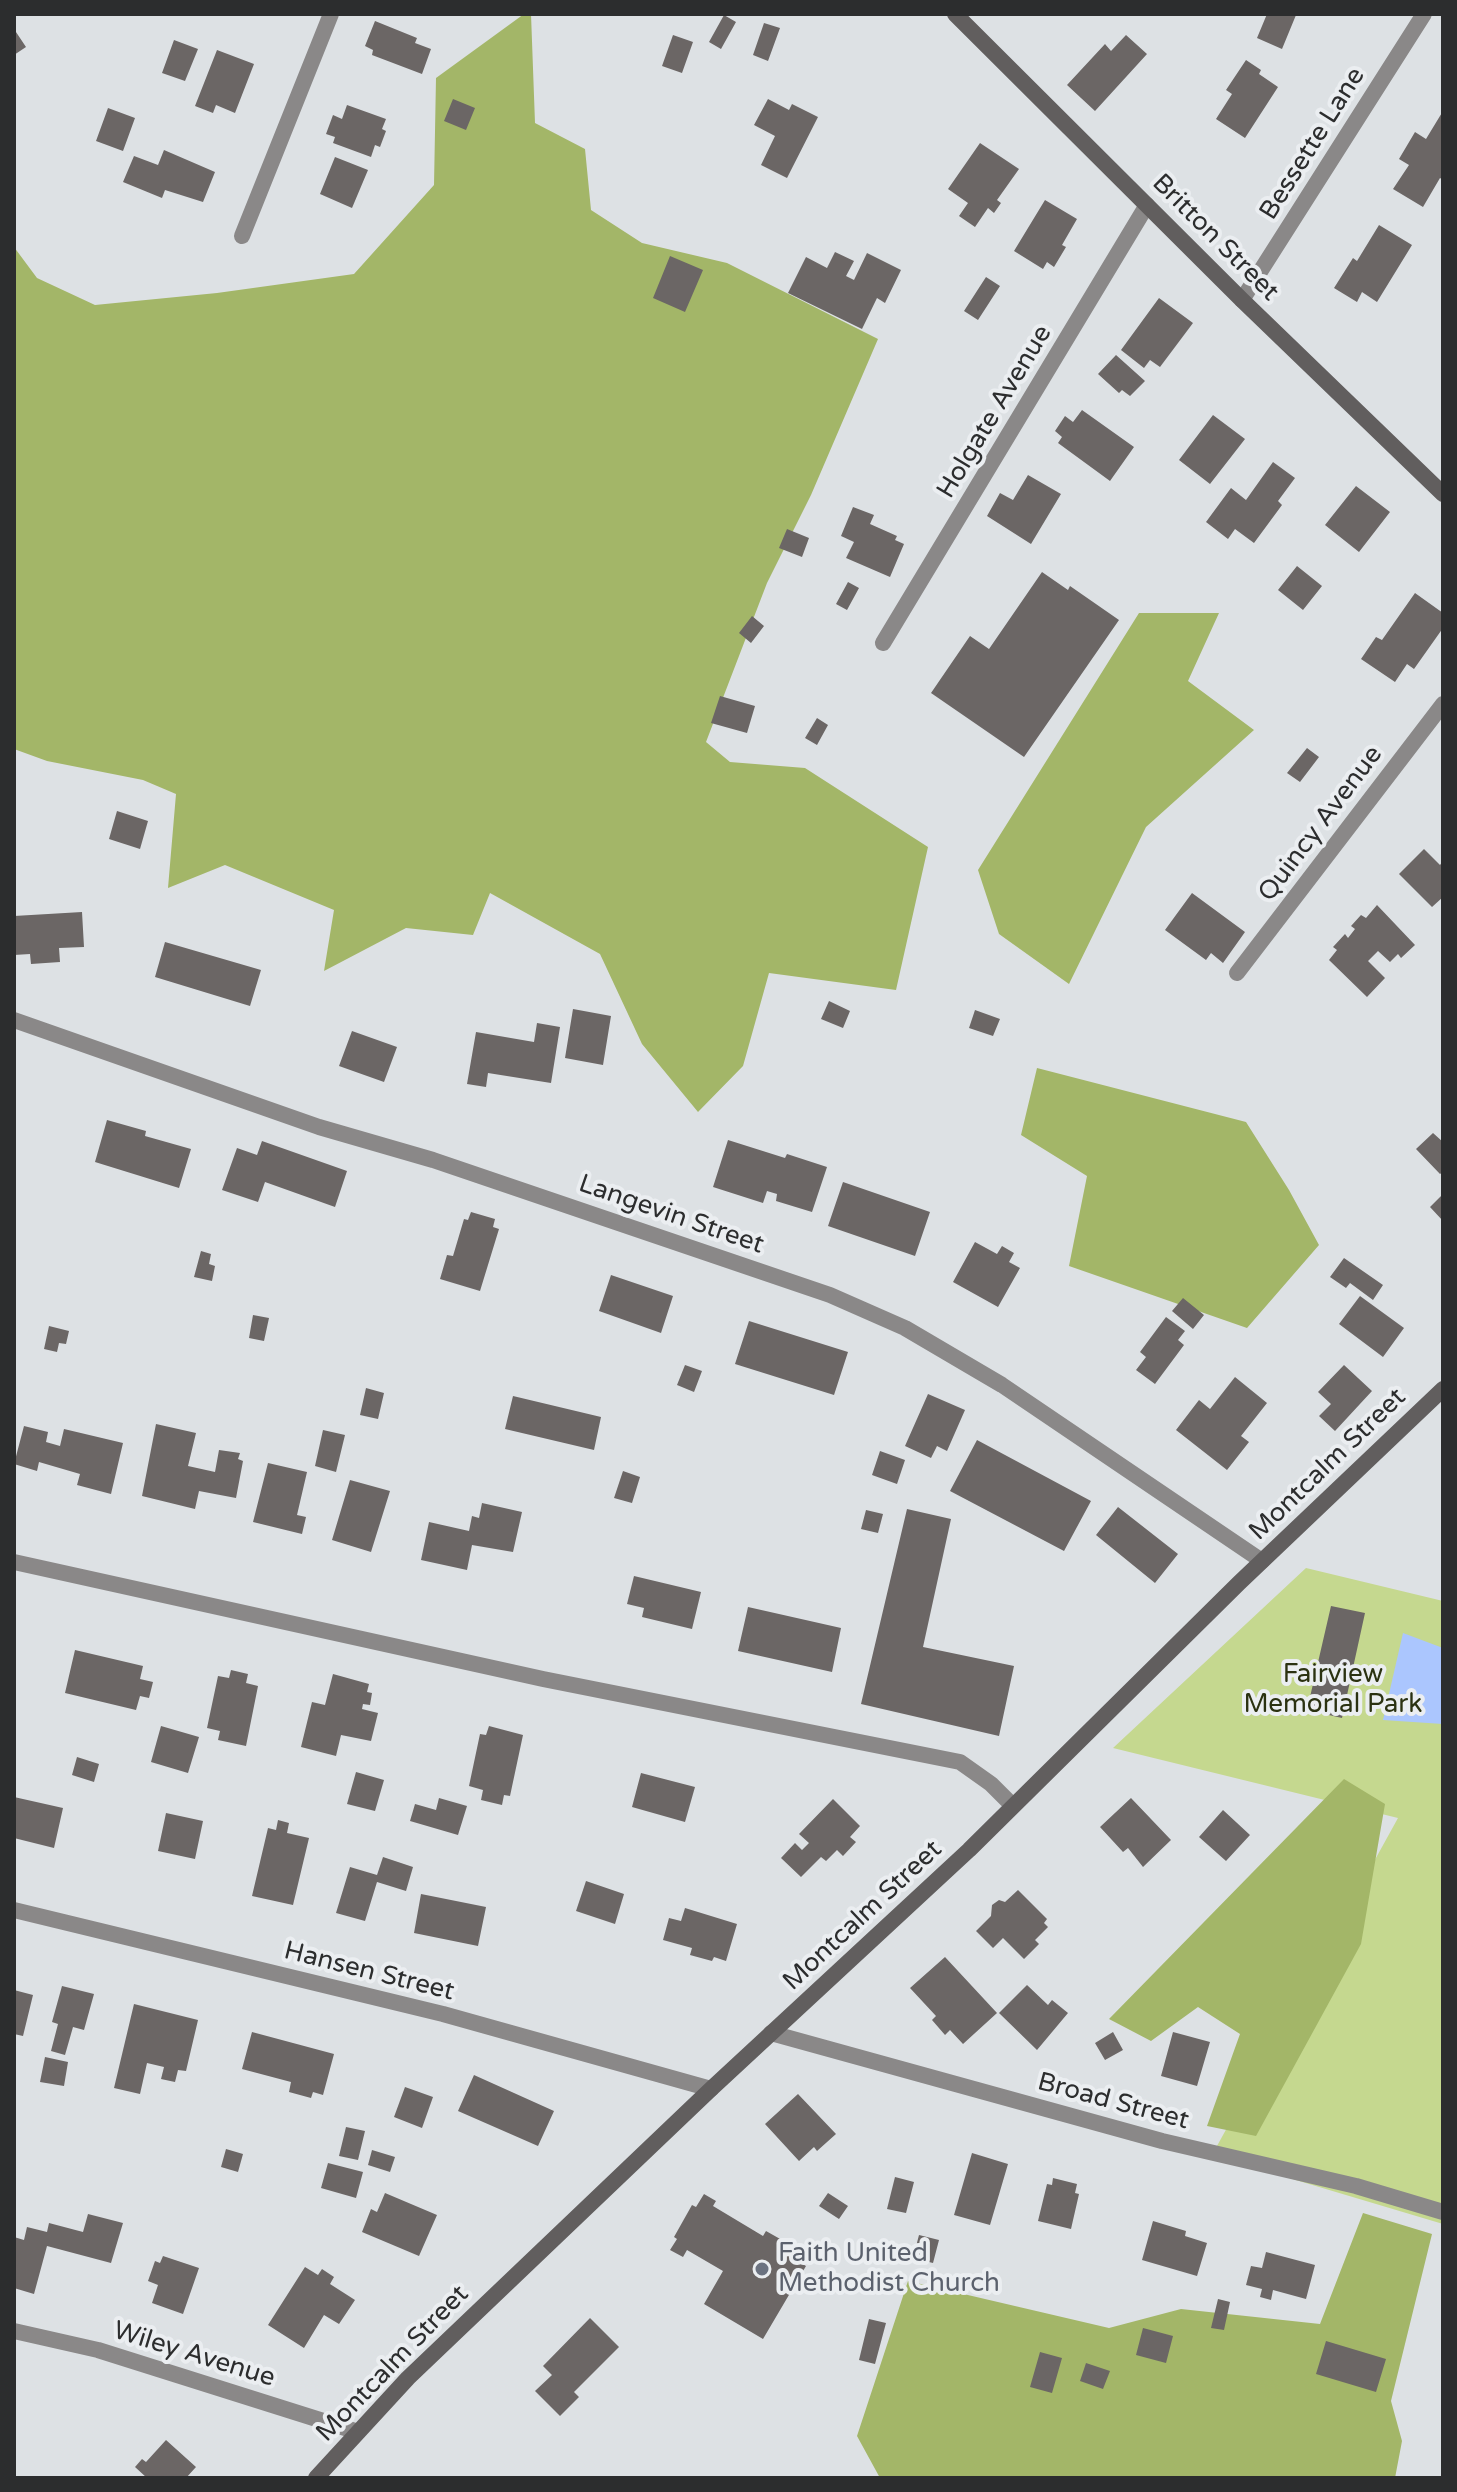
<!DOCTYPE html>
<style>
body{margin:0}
#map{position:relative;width:1457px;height:2492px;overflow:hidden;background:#dde1e4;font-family:"Varela Round",sans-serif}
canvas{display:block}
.frame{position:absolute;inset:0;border:16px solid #2c2d2e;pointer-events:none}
</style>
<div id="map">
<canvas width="1457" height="2492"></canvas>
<div class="frame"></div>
</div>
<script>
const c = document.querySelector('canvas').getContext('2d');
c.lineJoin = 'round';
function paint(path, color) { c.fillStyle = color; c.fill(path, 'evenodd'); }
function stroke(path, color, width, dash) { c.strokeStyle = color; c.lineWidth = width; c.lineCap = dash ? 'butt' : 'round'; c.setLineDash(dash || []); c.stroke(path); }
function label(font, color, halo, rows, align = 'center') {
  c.font = font + ' "Varela Round",sans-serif'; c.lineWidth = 8; c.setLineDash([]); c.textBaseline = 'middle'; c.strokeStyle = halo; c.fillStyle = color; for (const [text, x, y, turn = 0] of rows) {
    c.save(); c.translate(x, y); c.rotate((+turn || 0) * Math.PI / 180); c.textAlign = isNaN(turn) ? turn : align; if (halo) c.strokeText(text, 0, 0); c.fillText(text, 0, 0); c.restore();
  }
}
paint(new Path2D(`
 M1306 1568 1443 1601V2224L1212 2155 1398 1818 1113 1748Z`), '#c5d88f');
paint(new Path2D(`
 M524 14H531L535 123 585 149 591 210 642 243 727 263 878 339 811 495 767 583 706 742 730 762 805 768 928 847 896 990 769 973 743 1066 698 1112 642 1044 600 954 490 893 473 935 406 928 324 971 334 910 225 865 168 888 176 794 143 780 47 761 14 749V247L37 278 95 305 217 293 354 274 434 185 436 78Z
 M1139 613H1219L1188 681 1254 730 1146 827 1069 984 999 934 978 870Z
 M1037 1068 1246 1122 1289 1190 1319 1245 1247 1328 1069 1266 1087 1176 1021 1135Z
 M1344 1779 1385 1804 1361 1944 1256 2136 1207 2126 1240 2034 1198 2007 1151 2041 1109 2019Z
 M1363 2213 1432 2234 1391 2401 1402 2441 1395 2478H880L857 2436 908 2281 1109 2328 1181 2309 1320 2324Z`), '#a3b668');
paint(new Path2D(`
 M1403 1633 1443 1648V1724L1383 1720Z`), '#abc6fe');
paint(new Path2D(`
 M1267 14 1296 15 1282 49 1257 38Z
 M724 15 736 22 721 49 709 42Z
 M375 21 417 38 415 43 431 49 422 74 372 55 373 50 365 46Z
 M764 23 780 28 768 61 753 55Z
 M14 29 26 47 14 55Z
 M673 35 693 42 682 73 662 66Z
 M1126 35 1147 54 1095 111 1067 85 1105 44 1111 51Z
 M174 40 198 49 185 81 162 73Z
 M217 50 254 64 235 113 216 105 213 113 195 106Z
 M1246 60 1261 70 1259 74 1278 87 1245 138 1216 119 1232 94 1226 90Z
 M453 99 475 108 466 130 444 121Z
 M768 99 789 110 792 104 818 117 787 178 761 165 775 136 754 125Z
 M347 105 386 119 382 129 386 131 380 147 375 145 371 157 333 143 335 137 326 134 333 115 342 119Z
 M108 108 135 118 123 151 96 141Z
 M1443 111V180L1440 178 1423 207 1393 189 1409 165 1399 159 1415 132 1426 139Z
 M980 143 1019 169 997 200 1001 203 994 213 988 208 975 227 959 216 968 203 948 189Z
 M164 150 215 172 203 202 165 190 162 198 123 182 134 156 158 165Z
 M335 157 368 170 352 208 320 194Z
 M1045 200 1077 219 1062 245 1066 247 1054 267 1047 262 1043 269 1014 251Z
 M1379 225 1412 245 1377 302 1362 292 1357 302 1334 288 1353 258 1357 261Z
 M835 252 854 261 846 276 854 280 867 253 901 270 885 303 877 298 862 329 788 293 806 257 827 268Z
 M670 256 703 270 685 312 653 298Z
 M986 277 1000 286 978 320 964 311Z
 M1159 298 1193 323 1160 367 1150 360 1144 368 1121 350Z
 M1116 355 1145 381 1130 396 1122 390 1119 393 1098 374Z
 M1082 410 1134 447 1110 481 1058 443 1062 437 1055 431 1065 416 1073 422Z
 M1213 415 1245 439 1210 484 1179 460Z
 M1273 462 1295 478 1278 501 1282 505 1254 543 1235 529 1228 539 1206 522 1231 488 1246 500Z
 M1028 475 1061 494 1031 544 987 516 1000 493 1013 500Z
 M1356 486 1390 512 1359 552 1325 525Z
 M853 507 874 515 870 524 897 536 895 540 904 544 890 577 846 558 854 542 841 536Z
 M787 529 809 538 802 557 779 548Z
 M1297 566 1322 586 1303 610 1278 590Z
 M1042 572 1068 590 1070 586 1119 620 1024 757 931 693 970 636 989 649Z
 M848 582 859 588 847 610 836 604Z
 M1415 593 1443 613V628L1414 669 1407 664 1395 682 1361 659 1376 637 1382 640Z
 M752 616 764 626 751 643 739 633Z
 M720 696 755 706 747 733 711 723Z
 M817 718 828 725 817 745 805 738Z
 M1307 748 1319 757 1300 782 1287 773Z
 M117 811 148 821 140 849 109 839Z
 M1424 849 1440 865 1443 861V897L1432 907 1399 874Z
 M1192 893 1245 932 1223 963 1211 953 1206 960 1165 930Z
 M1377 905 1415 945 1401 958 1398 954 1390 962 1378 951 1368 961 1385 978 1367 997 1329 960 1337 950 1333 947 1345 934 1348 938 1355 929 1351 926 1361 915 1366 918Z
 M82 912 84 947 59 948 60 962 31 964 30 954 14 955V916Z
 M165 942 261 970 250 1006 155 977Z
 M829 1001 850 1011 843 1028 821 1019Z
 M573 1009 611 1016 603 1065 565 1058Z
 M975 1010 1000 1019 993 1036 969 1028Z
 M537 1023 560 1027 551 1083 488 1073 486 1087 467 1084 476 1032 534 1042Z
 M352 1031 397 1047 384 1082 339 1066Z
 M107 1120 146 1131 145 1136 191 1149 179 1188 95 1162Z
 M1433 1133 1443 1142V1172L1440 1174 1416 1149Z
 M728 1140 785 1158 787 1154 827 1167 812 1212 776 1201 777 1194 767 1191 763 1203 713 1187Z
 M262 1141 347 1171 335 1207 265 1182 258 1202 222 1190 237 1148 257 1155Z
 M843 1182 930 1212 915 1256 828 1226Z
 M1443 1194V1221L1430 1207Z
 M471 1212 495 1219 493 1227 499 1229 480 1291 440 1279 447 1255 453 1256 464 1219 468 1220Z
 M975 1242 997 1254 1002 1246 1014 1253 1009 1262 1020 1268 998 1307 953 1282Z
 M201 1251 211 1254 209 1264 215 1266 212 1281 194 1277Z
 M1344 1258 1383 1285 1373 1300 1350 1283 1346 1288 1330 1277Z
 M611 1275 673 1296 661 1333 599 1311Z
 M1360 1296 1404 1328 1383 1357 1339 1324Z
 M1183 1298 1204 1315 1193 1329 1172 1311Z
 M253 1315 269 1318 264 1341 249 1338Z
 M1166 1317 1185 1331 1178 1340 1184 1345 1155 1384 1136 1370 1146 1357 1140 1352Z
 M749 1321 848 1352 834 1395 735 1364Z
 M49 1326 69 1331 66 1344 59 1343 57 1352 44 1349Z
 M685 1365 702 1371 694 1392 677 1385Z
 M1344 1365 1372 1391 1335 1431 1319 1416 1331 1404 1318 1392Z
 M1235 1377 1267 1403 1241 1436 1249 1442 1227 1470 1176 1430 1199 1400 1210 1409Z
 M366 1388 384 1393 378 1419 360 1415Z
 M928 1394 965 1410 947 1451 937 1446 931 1458 905 1446Z
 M513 1396 601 1417 594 1450 505 1429Z
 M156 1424 196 1433 188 1466 215 1472 219 1450 240 1453 238 1459 243 1461 236 1498 199 1491 195 1509 142 1496Z
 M24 1426 48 1432 46 1442 60 1446 64 1429 123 1443 111 1494 77 1485 80 1474 39 1462 37 1471 14 1464Z
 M323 1430 345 1435 336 1472 315 1466Z
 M977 1440 1091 1501 1064 1551 950 1491Z
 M880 1451 905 1460 897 1484 872 1475Z
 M268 1463 307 1472 297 1515 306 1517 302 1534 253 1522Z
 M623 1471 640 1477 632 1503 614 1498Z
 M350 1480 390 1491 371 1552 332 1540Z
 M482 1503 522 1512 513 1552 472 1545 467 1570 421 1560 429 1522 469 1531 472 1516 479 1518Z
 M1118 1507 1178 1554 1155 1583 1096 1535Z
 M907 1509 951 1519 923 1647 1014 1666 999 1736 861 1704Z
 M866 1510 883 1514 878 1533 861 1529Z
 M634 1576 701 1592 692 1629 642 1617 644 1608 627 1604Z
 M1331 1606 1365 1613 1342 1718 1307 1710Z
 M748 1607 841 1628 832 1672 738 1651Z
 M75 1650 143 1666 140 1679 153 1682 149 1698 140 1696 136 1710 65 1693Z
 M231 1670 248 1674 246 1683 258 1686 246 1746 218 1740 220 1731 207 1728 218 1676 229 1678Z
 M333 1674 369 1684 367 1692 372 1693 370 1705 363 1704 362 1709 378 1713 371 1741 341 1735 336 1756 301 1747 312 1702 325 1705Z
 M161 1726 199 1737 188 1773 151 1762Z
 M489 1726 523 1735 510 1796 504 1795 502 1805 481 1800 483 1790 469 1786 480 1734 486 1735Z
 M77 1757 99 1764 94 1782 72 1775Z
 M356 1772 384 1780 375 1811 347 1804Z
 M641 1773 695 1787 685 1822 632 1807Z
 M14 1797 63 1808 54 1848 14 1838Z
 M439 1798 467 1806 458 1835 410 1821 415 1804 436 1810Z
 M1131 1798 1171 1840 1143 1867 1128 1848 1123 1852 1100 1827Z
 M833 1799 860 1826 850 1837 856 1842 843 1856 837 1850 826 1861 821 1857 801 1877 781 1858 795 1843 802 1850 809 1843 799 1834Z
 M1223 1810 1250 1835 1226 1861 1199 1837Z
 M166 1813 203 1821 195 1859 158 1851Z
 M278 1820 289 1823 287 1833 309 1838 293 1905 252 1896 268 1828 276 1830Z
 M383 1857 413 1867 406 1891 377 1882 365 1921 336 1913 350 1867 377 1875Z
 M586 1881 624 1894 615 1924 576 1911Z
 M1018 1890 1047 1919 1044 1923 1048 1927 1035 1940 1039 1944 1024 1959 1003 1938 993 1948 976 1931 991 1916 992 1905 999 1900 1005 1902Z
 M421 1894 486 1907 478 1946 414 1933Z
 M685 1908 737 1924 726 1961 714 1957 712 1961 690 1955 692 1948 663 1940 669 1918 681 1921Z
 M945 1957 997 2013 963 2044 950 2030 945 2035 932 2020 936 2016 910 1988Z
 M1027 1985 1048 2005 1052 2000 1068 2013 1037 2050 999 2013Z
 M62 1986 94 1994 84 2030 73 2027 65 2055 51 2051 58 2024 52 2022Z
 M14 1990 33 1995 23 2036 14 2034Z
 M134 2004 198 2020 186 2071 178 2070 175 2082 161 2079 164 2067 147 2063 140 2094 114 2088Z
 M252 2032 334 2054 323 2095 313 2092 311 2098 289 2092 291 2082 242 2069Z
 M1113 2032 1123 2050 1105 2060 1095 2043Z
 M1173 2032 1210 2042 1197 2086 1161 2076Z
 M45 2057 68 2062 64 2086 40 2082Z
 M474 2075 554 2111 538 2146 458 2111Z
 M405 2087 433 2097 422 2128 394 2117Z
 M798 2094 836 2134 817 2151 814 2147 799 2161 765 2124Z
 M346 2127 365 2131 358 2160 339 2156Z
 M226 2149 243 2154 238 2172 221 2167Z
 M372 2150 395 2157 390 2172 368 2165Z
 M972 2153 1008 2164 990 2225 954 2215Z
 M328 2163 363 2172 356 2198 321 2188Z
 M895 2177 914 2182 906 2213 887 2209Z
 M1053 2178 1077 2184 1075 2193 1079 2194 1071 2229 1038 2221 1047 2184 1052 2185Z
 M385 2193 437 2215 419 2256 362 2232 371 2209 377 2212Z
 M828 2193 848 2206 839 2219 819 2206Z
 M704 2194 716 2201 713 2206 763 2236 766 2231 789 2244 784 2253 806 2266 763 2339 704 2304 723 2271 687 2250 683 2257 670 2250 677 2239 674 2237 692 2205 696 2207Z
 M88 2214 123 2223 111 2263 47 2246 34 2294 14 2288V2237L24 2240 27 2227 47 2232 49 2223 83 2232Z
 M1153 2221 1186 2231 1185 2236 1207 2243 1197 2276 1142 2260Z
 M919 2235 939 2240 933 2263 913 2258Z
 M1266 2252 1315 2265 1306 2299 1273 2290 1271 2300 1260 2297 1262 2289 1246 2285 1251 2266 1262 2268Z
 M163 2256 199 2268 183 2314 152 2303 158 2285 148 2281 155 2261 160 2263Z
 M305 2267 318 2275 322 2269 334 2277 330 2284 355 2300 339 2324 324 2315 304 2348 268 2325Z
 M1218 2299 1230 2302 1224 2330 1211 2328Z
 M590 2318 619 2347 574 2392 579 2397 560 2416 535 2391 552 2375 543 2366Z
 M869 2319 886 2323 875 2364 859 2360Z
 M1143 2328 1173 2336 1166 2363 1136 2355Z
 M1326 2341 1386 2359 1376 2392 1316 2374Z
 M1040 2352 1062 2358 1052 2393 1030 2387Z
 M1086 2363 1110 2371 1103 2389 1080 2381Z
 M166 2440 196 2467 186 2478H147L135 2467 142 2459 146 2462Z`), '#6b6665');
stroke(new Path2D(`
 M242 236 331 14
 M1242 300 1424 14
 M883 643 1147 205
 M1237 973 1443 704
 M14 1020 319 1127 433 1160 830 1295 905 1328 1002 1385 1262 1561
 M14 1562 543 1679 960 1762 991 1784 1013 1806
 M14 1910 443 2014 711 2089
 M771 2033 1162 2141 1356 2186 1443 2212
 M14 2331 98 2350 358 2432`), '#8a8888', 16);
stroke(new Path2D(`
 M955 14 1242 300 1443 494
 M316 2478 408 2378 711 2089 969 1850 1239 1583 1443 1389`), '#615e5e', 16);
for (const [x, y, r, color] of [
 [762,2269,8,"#6b7280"]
]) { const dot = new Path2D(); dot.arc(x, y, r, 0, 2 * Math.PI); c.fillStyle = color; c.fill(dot); stroke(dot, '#ebeef1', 3); }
label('26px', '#2c2d2e', '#ebeef1', [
 ["Bessette Lane",1313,144,-58],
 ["Britton Street",1215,238,45],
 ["Holgate Avenue",995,412,-59],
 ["Quincy Avenue",1321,824,-53],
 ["Langevin Street",671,1215,19],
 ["Montcalm Street",1328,1465,-44],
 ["Montcalm Street",863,1916,-43],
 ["Hansen Street",369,1972,14],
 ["Broad Street",1113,2102,15],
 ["Wiley Avenue",194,2355,17],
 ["Montcalm Street",393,2364,-46]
]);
label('26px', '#2b3211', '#ebeef1', [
 ["Fairview",1333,1675],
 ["Memorial Park",1333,1705]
]);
label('26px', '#5b616d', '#ebeef1', [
 ["Faith United",778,2254],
 ["Methodist Church",778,2284]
], 'left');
</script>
